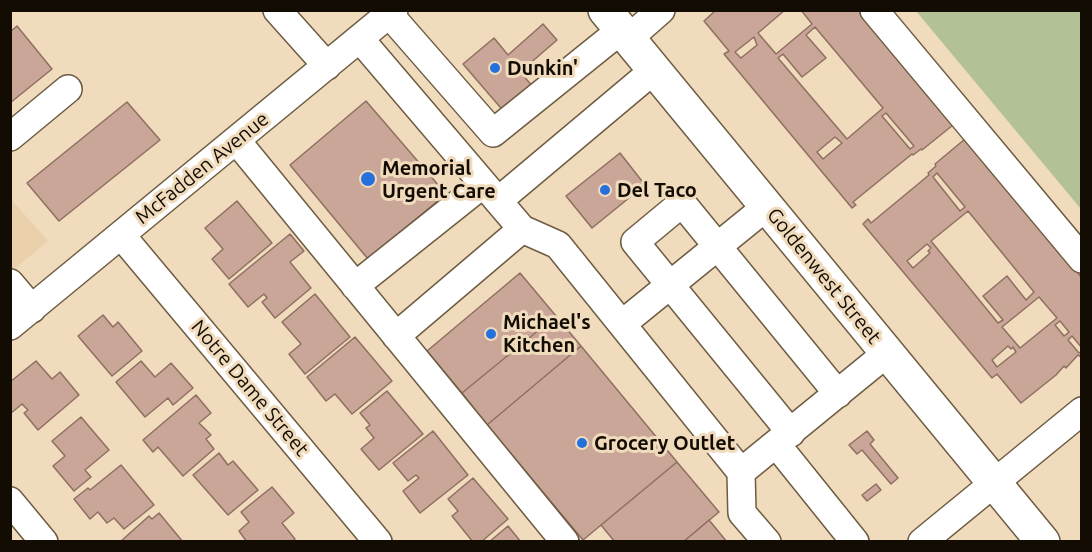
<!DOCTYPE html>
<style>
body{margin:0}
#map{position:relative;width:1092px;height:552px;overflow:hidden;background:#f0dbbd;font-family:Ubuntu,sans-serif}
canvas{display:block}
.frame{position:absolute;inset:0;border:12px solid #130c03;pointer-events:none}
</style>
<div id="map">
<canvas width="1092" height="552"></canvas>
<div class="frame"></div>
</div>
<script>
const c = document.querySelector('canvas').getContext('2d');
c.lineJoin = 'round';
function paint(path, color) { c.fillStyle = color; c.fill(path, 'evenodd'); }
function stroke(path, color, width, dash) { c.strokeStyle = color; c.lineWidth = width; c.lineCap = dash ? 'butt' : 'round'; c.setLineDash(dash || []); c.stroke(path); }
function label(font, color, halo, rows, align = 'center') {
  c.font = font + ' Ubuntu,sans-serif'; c.lineWidth = 6; c.setLineDash([]); c.textBaseline = 'middle'; c.strokeStyle = halo; c.fillStyle = color; for (const [text, x, y, turn = 0] of rows) {
    c.save(); c.translate(x, y); c.rotate((+turn || 0) * Math.PI / 180); c.textAlign = isNaN(turn) ? turn : align; if (halo) c.strokeText(text, 0, 0); c.fillText(text, 0, 0); c.restore();
  }
}
paint(new Path2D(`
 M10 198 48 241 11 272H10Z`), '#ead1ac');
paint(new Path2D(`
 M916 11H1081V209Z`), '#b3c296');
const building = new Path2D(`
 M716 10H785L758 33 776 54 812 24 801 10H858L953 125 922 150 921 149 913 155 912 154 853 202 856 205 852 208 724 54 729 51 704 21ZM815 27 883 108 847 139 778 58 783 54 802 77 826 58 806 35ZM754 37 757 45 741 58 735 52ZM886 113 914 146 910 149 882 116ZM835 137 842 143 823 159 817 152Z
 M543 24 557 40 520 72 535 89 506 114 463 64 494 38 508 55Z
 M17 26 52 69 10 103V32Z
 M366 101 446 194 368 259 290 165Z
 M127 102 160 140 59 221 27 183Z
 M965 139 1082 278V348L1072 336 1068 340 1079 353 1082 351V358L1078 355 1066 368 1064 366 1056 375 1021 403 997 374 992 378 863 224 868 219 871 223 929 175 928 173 936 166 935 164ZM937 173 965 207 960 211 933 177ZM968 211 1034 292 1026 300 1007 276 983 296 1003 320 998 323 931 241ZM927 244 931 248 928 251 930 253 913 268 907 261ZM1039 297 1057 318 1020 348 1002 327ZM1060 321 1069 332 1064 336 1055 325ZM1008 346 1011 349 1013 347 1016 352 997 367 992 360Z
 M620 153 645 185 592 228 566 196Z
 M237 201 272 243 229 279 212 259 223 249 205 228Z
 M290 234 304 251 290 262 311 288 275 318 262 302 267 298 264 294 248 307 229 284Z
 M520 273 556 316 462 393 427 351Z
 M315 294 350 337 305 374 289 354 301 344 282 322Z
 M103 315 113 327 118 322 142 351 112 376 78 336Z
 M556 316 581 346 487 425 462 393Z
 M355 337 392 381 352 414 335 394 326 401 307 377Z
 M581 346 677 462 583 540 487 425Z
 M36 361 52 379 60 372 79 395 38 430 24 413 28 410 22 404 10 414V382Z
 M141 361 155 377 171 363 193 388 173 405 168 398 145 417 116 382Z
 M387 391 423 434 379 470 361 449 374 438 366 428 370 425 360 413Z
 M196 395 211 413 199 423 211 435 206 439 214 449 183 476 158 447 153 452 143 440Z
 M81 417 109 450 85 470 91 477 74 491 53 466 65 456 52 441Z
 M433 431 468 475 420 513 403 491 419 478 416 475 408 481 393 463Z
 M867 431 874 440 870 444 898 478 891 484 862 450 857 454 849 445Z
 M219 453 228 465 233 461 258 490 228 515 193 475Z
 M677 462 719 512 683 542H615L601 525Z
 M121 465 154 505 124 529 114 518 107 523 98 512 90 519 74 499 88 488 90 490Z
 M473 478 508 519 481 542H473L452 516 458 511 448 499Z
 M876 484 881 490 867 501 862 495Z
 M272 487 294 513 282 523 295 539 292 542H247L239 531 249 522 241 512Z
 M159 513 183 542H120L149 516 152 519Z
 M709 520 727 542H683Z
 M508 526 521 542H489Z`);
paint(building, '#c9a697');
stroke(building, '#8f6f61', 1.5);
const minor = new Path2D(`
 M277 10 327 66
 M874 10 1082 259
 M389 14 493 133 621 30
 M360 39 522 229 558 245 741 472 742 513 767 542
 M628 39 661 10
 M10 137 68 89
 M236 140 565 542
 M498 201 654 70
 M121 235 378 542
 M10 283 32 309
 M355 286 483 184
 M622 324 766 207
 M10 326 394 10
 M396 336 522 229
 M791 433 635 242 682 203 838 394
 M777 445 855 542
 M741 472 887 353
 M10 501 44 542
 M922 542 1082 411`);
const major = new Path2D(`
 M605 10 1043 542`);
stroke(minor, '#6e5c42', 30);
stroke(major, '#6e5c42', 36);
stroke(minor, '#fff', 27);
stroke(major, '#fff', 33);
for (const [x, y, r, color] of [
 [495,68,6,"#2570dc"],
 [368,179,8,"#2570dc"],
 [605,190,6,"#2570dc"],
 [491,334,6,"#2570dc"],
 [582,443,6,"#2570dc"]
]) { const dot = new Path2D(); dot.arc(x, y, r, 0, 2 * Math.PI); c.fillStyle = color; c.fill(dot); stroke(dot, '#f0dbbd', 2); }
label('bold 20px', '#130c03', '#f0dbbd', [
 ["Dunkin'",507,68],
 ["Memorial",382,168],
 ["Urgent Care",382,191],
 ["Del Taco",617,190],
 ["Michael's",503,322],
 ["Kitchen",503,345],
 ["Grocery Outlet",594,443]
], 'left');
label('20px', '#130c03', '#f0dbbd', [
 ["McFadden Avenue",202,168,-39],
 ["Goldenwest Street",824,276,51],
 ["Notre Dame Street",250,388,50]
]);
</script>
